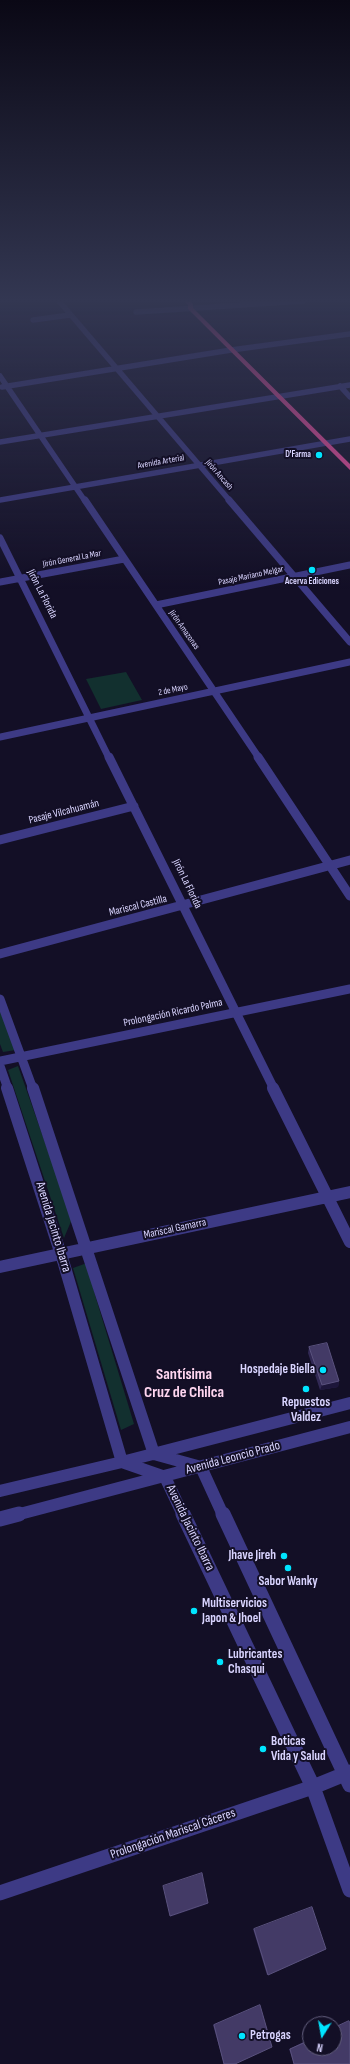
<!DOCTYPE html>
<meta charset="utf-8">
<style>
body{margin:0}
#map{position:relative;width:350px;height:2064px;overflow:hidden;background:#130f26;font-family:"Sofia Sans Condensed",sans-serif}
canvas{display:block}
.north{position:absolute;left:302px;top:2016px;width:40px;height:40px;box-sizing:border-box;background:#130f26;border:1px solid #625e7d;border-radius:50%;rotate:191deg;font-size:11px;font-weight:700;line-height:16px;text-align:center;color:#d9d4ff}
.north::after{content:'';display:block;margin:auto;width:14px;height:18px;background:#00e5ff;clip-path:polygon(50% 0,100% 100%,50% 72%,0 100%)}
</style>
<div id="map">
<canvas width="350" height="2064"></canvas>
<div class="north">N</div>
</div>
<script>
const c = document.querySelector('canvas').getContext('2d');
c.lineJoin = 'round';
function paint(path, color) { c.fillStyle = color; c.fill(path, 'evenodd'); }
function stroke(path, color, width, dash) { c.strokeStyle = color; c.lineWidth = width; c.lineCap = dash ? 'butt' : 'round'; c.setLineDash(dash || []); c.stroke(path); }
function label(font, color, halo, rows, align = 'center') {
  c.font = font + ' "Sofia Sans Condensed",sans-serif'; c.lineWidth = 4; c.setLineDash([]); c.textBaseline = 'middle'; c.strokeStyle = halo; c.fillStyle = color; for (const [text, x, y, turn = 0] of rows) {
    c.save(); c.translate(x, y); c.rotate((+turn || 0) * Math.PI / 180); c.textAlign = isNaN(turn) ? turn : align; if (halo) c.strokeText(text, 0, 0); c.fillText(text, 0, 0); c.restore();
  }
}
paint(new Path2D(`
 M126 672 142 700 101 709 86 679Z
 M0 1011 16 1050 3 1052 0 1044Z
 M18 1066 72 1219 64 1238 8 1070Z
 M87 1263 95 1295 134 1424 121 1430 73 1268Z`), '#12302f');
stroke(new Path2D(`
 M59 301 230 501
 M136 312 303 301
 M33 320 70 315
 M0 376 85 501
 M340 386 350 397
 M2 387 231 350 350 334
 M0 442 350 385
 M0 500 350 439`), '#3d3a85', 5.5);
stroke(new Path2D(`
 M85 500 259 758
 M229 500 350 642
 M0 538 109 758
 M0 582 124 559
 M156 605 350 565
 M0 737 350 662`), '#3d3a85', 7);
stroke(new Path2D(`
 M109 757 274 1089
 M258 757 350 896
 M0 840 134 806
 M0 954 350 860
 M0 999 33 1089
 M0 1061 350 989
 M0 1066 8 1089`), '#3d3a85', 9);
stroke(new Path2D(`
 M7 1088 64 1264 122 1462 165 1477 183 1515
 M33 1088 154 1454 201 1467 223 1515
 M273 1088 350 1242
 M0 1267 350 1192
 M0 1491 122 1462 350 1403
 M16 1515 350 1427`), '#3d3a85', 12);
stroke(new Path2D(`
 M183 1514 313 1787 350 1890
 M223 1514 350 1785
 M0 1519 19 1514
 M0 1893 313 1787 350 1772`), '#3d3a85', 15);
paint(new Path2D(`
 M184 301H191L193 304V308L350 464V470L188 309V305Z`), '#ff4fa3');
paint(new Path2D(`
 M309 1347 339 1381 338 1387 320 1390 308 1353Z
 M253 1929H254L326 1949 267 1975Z
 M260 2005 235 2064H224L213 2025Z
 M348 2021H349L350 2064H294L289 2049 310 2039V2048H334V2028Z`), '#312854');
paint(new Path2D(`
 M339 1381 338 1387 320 1390 322 1385Z
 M208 1903V1904L170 1917V1916Z`), '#1d163a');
const building = new Path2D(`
 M327 1343 339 1381 322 1385 309 1347Z
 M202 1873 208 1903 170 1916 163 1886Z
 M312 1907 326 1949 268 1975 254 1929Z
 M260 2005 272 2047 235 2064H224L214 2025Z
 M349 2021 350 2023V2064H294L290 2049 310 2040V2048H334V2028Z`);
paint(building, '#433a66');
stroke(building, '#5a527e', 1);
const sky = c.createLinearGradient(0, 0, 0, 590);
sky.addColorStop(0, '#0a0815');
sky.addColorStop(0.51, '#333752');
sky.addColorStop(1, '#33375200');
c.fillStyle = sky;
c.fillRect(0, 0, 350, 590);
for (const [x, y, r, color] of [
 [319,455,4,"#00e5ff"],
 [312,570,4,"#00e5ff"],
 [323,1370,4,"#00e5ff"],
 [306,1389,4,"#00e5ff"],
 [284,1556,4,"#00e5ff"],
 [288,1568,4,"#00e5ff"],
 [194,1611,4,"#00e5ff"],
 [220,1662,4,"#00e5ff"],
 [263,1749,4,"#00e5ff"],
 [242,2036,4,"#00e5ff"]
]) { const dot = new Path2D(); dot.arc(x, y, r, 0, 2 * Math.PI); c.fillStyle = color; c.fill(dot); stroke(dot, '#130f26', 1.5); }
label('bold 9px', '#d9d4ff', '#130f26', [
 ["D'Farma",311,455],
 ["Acerva Ediciones",312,582,"center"]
], 'right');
label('9px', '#d9d4ff', '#130f26', [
 ["Avenida Arterial",161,462,-10],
 ["Jirón Ancash",219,475,49],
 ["Jirón General La Mar",72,559,-11],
 ["Pasaje Mariano Melgar",251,576,-12],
 ["Jirón Amazonas",184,630,55],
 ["2 de Mayo",173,690,-12]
]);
label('11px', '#d9d4ff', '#130f26', [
 ["Jirón La Florida",42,594,63],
 ["Pasaje Vilcahuamán",64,812,-14],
 ["Jirón La Florida",187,884,64],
 ["Mariscal Castilla",138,906,-14],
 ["Prolongación Ricardo Palma",173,1013,-12],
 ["Mariscal Gamarra",175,1229,-12]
]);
label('13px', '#d9d4ff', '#130f26', [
 ["Avenida Jacinto Ibarra",53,1227,73],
 ["Avenida Leoncio Prado",233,1458,-15],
 ["Avenida Jacinto Ibarra",190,1528,64],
 ["Prolongación Mariscal Cáceres",173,1834,-19]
]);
label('bold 13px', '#d9d4ff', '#130f26', [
 ["Hospedaje Biella",315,1370,"right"],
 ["Repuestos",306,1403,"center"],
 ["Valdez",306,1418,"center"],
 ["Jhave Jireh",276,1556,"right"],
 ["Sabor Wanky",288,1582,"center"],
 ["Multiservicios",202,1604],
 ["Japon & Jhoel",202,1619],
 ["Lubricantes",228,1655],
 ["Chasqui",228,1670],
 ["Boticas",271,1742],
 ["Vida y Salud",271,1757],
 ["Petrogas",250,2036]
], 'left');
label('bold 16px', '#ffd6f0', '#130f26', [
 ["Santísima",184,1375],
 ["Cruz de Chilca",184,1393]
]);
</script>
